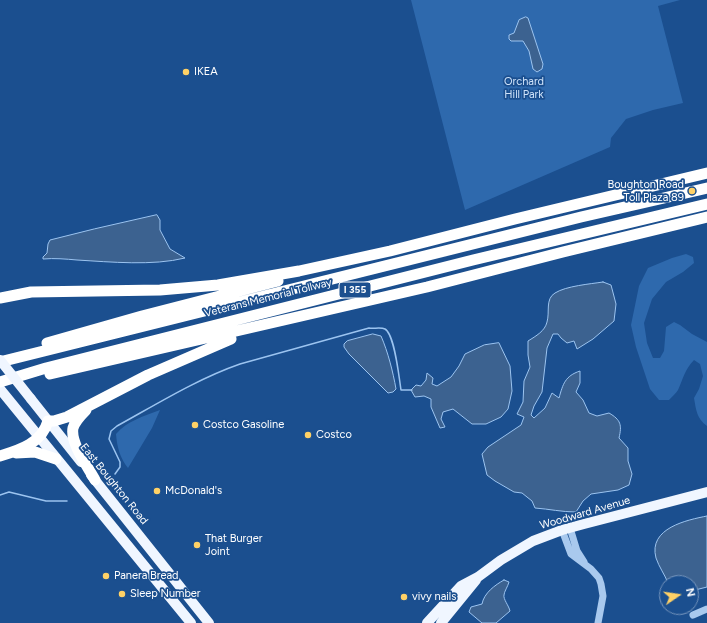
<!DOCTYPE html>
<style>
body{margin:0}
#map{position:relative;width:707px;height:623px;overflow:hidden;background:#1b4f8f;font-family:Figtree,sans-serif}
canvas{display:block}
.north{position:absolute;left:659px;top:575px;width:40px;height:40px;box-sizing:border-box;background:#1b4f8f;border:1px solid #7695bc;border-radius:50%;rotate:77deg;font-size:11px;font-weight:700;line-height:16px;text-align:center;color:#fff}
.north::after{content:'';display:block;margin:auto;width:14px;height:18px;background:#ffd166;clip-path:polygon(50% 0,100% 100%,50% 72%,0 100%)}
</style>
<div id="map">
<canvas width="707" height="623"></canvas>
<div class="north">N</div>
</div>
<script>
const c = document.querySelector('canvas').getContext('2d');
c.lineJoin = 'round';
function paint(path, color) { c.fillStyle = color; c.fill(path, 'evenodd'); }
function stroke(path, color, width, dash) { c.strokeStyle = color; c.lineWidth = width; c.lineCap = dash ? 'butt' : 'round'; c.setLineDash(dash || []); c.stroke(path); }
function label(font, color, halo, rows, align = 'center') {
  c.font = font + ' Figtree,sans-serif'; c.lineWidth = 3.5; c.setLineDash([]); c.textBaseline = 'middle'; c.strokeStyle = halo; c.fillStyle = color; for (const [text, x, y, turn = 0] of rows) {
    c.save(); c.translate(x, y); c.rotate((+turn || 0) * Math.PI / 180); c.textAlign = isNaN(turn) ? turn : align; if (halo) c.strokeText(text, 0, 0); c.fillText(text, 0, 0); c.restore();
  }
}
paint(new Path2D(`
 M411 0H680L658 6 683 103 653 110 626 119 611 138 610 147 465 210Z
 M686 254 693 257 694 263 683 272 666 282 652 299 644 323 647 343 653 358H660L664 351 666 327 674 322 680 325 692 334 707 342V426C697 419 696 410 694 398L699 389 703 376 700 364 694 360C685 369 683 379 678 390 676 393 672 397 669 400H659L650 389 636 347 631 325 639 286 648 268 672 258Z
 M160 410 152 428 128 468C120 458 117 447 116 434 127 421 144 416 160 410Z`), '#2e69ad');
const water = new Path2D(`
 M526 17 528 18 543 64 542 69 537 72 533 69 529 51 523 41H511L509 39V35L514 33 519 20Z
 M157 215 160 220V230L170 249 185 258C153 266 111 262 77 260 66 259 54 258 43 259V257L47 253 48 244 50 240 94 229Z
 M603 282 611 285 616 304 614 321 593 339 577 349 574 341 567 343 561 338 558 334H553L547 348 542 392 534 406 531 415 534 418 545 408 552 393 559 398C563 384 565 376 580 371V383L576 392 583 400 589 413 597 416 609 413C621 420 622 425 619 438L628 448V461L632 474 629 485 618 490 591 494 583 501 576 512C562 512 549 509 535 508L532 501 522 493 514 492 495 481 487 475 482 454 488 447 521 425 524 417 517 414 523 402 524 381 530 367 528 355V341C536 336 545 331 547 322 550 312 545 299 555 293 566 286 590 284 603 282Z
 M373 334 381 336C388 352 393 372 396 389L393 392 388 393 349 354 344 347V344L347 341Z
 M499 343 510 366 512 391 508 409 501 417 486 424H472L453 409 443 412 441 419 445 427 440 428 431 407V399L424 396 415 397 411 390 416 385 421 386 426 380 427 373 433 378 432 384 437 386 451 377 459 366 465 354 484 345Z
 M707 516V587L691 591V583H668C665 575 659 567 656 558 648 528 687 520 707 516Z
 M504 580 509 582C508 586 504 592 504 595 503 599 509 606 510 611L496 623H482L469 612 471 607 482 604C484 593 495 585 504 580Z`);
paint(water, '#3c6290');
stroke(water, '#9cc4f0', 1);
stroke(new Path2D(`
 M115 474 120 467V462L109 439 111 431 117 426C157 404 197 379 240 364L369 328C373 329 381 327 385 329 395 335 399 378 401 390H412
 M0 495 9 492 46 501H67`), '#9cc4f0', 1.5);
stroke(new Path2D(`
 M570 528 577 551 584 562
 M562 530 571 554 591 569 599 578 601 584 603 596 598 623
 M693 615 707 609`), '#a9c9ee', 7);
stroke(new Path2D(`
 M0 389 191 623
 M31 399 81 462
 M91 475 209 623
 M427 623 461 586 478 577 501 560 533 541 562 530 584 524 707 492
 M441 623 476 580`), '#f0f6ff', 10);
stroke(new Path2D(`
 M0 298 31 292 160 290 218 285 299 271 390 251 515 219 707 173
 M47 343 142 316 278 281
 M0 362 581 217 707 188
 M50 374 427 287 563 252 707 217
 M0 382 46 368 473 260 707 204
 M86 410C81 415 75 421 73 428 70 443 88 467 95 480
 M16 453 35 452 56 459
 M0 456C20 450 42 443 48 421H54L67 417 148 375 231 339`), '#fff', 11);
stroke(new Path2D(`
 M0 360 31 399`), '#f0f6ff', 10);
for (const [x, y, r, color] of [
 [186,72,4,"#ffd166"],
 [692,191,4,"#ffd166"],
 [195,425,4,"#ffd166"],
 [308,435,4,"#ffd166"],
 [157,491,4,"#ffd166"],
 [197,545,4,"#ffd166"],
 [106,576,4,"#ffd166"],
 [122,594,4,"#ffd166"],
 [404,597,4,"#ffd166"]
]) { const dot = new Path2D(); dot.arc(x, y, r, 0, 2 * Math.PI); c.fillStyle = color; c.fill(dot); stroke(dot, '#1b4f8f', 1.5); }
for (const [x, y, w] of [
 [355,290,32]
]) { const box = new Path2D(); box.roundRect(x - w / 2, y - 8, w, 16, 3); c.fillStyle = '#1b4f8f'; c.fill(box); stroke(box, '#fff', 1); }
label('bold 10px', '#fff', null, [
 ["I 355",355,290]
]);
label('11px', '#fff', '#1b4f8f', [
 ["IKEA",194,72],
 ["Boughton Road",684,185,"right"],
 ["Toll Plaza 89",684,198,"right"],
 ["Costco Gasoline",203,425],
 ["Costco",316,435],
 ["McDonald's",165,491],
 ["That Burger",205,539],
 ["Joint",205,552],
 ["Panera Bread",114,576],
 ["Sleep Number",130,594],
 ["vivy nails",412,597]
], 'left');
label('11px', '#cfe3fa', '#1b4f8f', [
 ["Orchard",524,82],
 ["Hill Park",524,95]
]);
label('11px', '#fff', '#1b4f8f', [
 ["Veterans Memorial Tollway",268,298,-14],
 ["East Boughton Road",114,484,51],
 ["Woodward Avenue",585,513,-16]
]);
</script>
